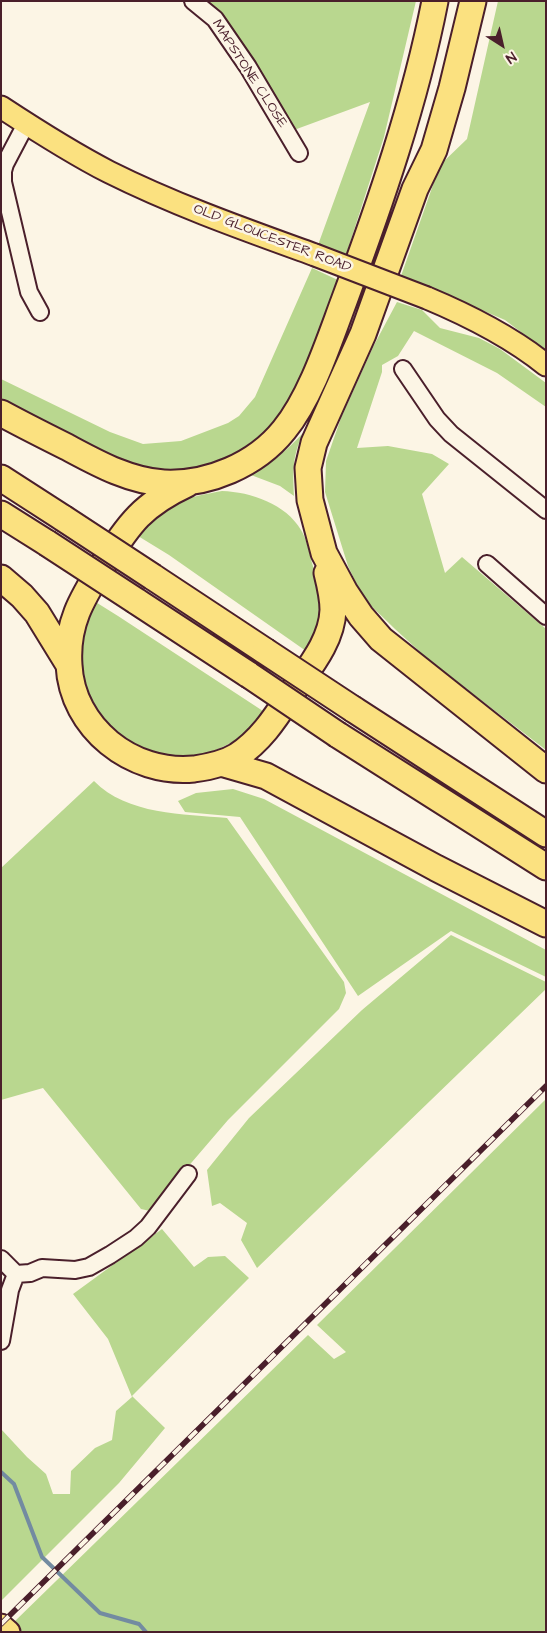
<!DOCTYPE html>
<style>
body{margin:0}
#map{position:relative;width:547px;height:1633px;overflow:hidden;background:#fcf5e5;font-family:"Architects Daughter",sans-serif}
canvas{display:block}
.frame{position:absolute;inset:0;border:2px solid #4a1f2b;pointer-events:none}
.north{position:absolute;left:477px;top:20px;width:50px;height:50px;-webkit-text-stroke:4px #fcf5e5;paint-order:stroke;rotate:145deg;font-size:14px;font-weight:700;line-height:20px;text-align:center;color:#4a1f2b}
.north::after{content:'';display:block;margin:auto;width:18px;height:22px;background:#4a1f2b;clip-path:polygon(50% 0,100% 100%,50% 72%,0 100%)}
</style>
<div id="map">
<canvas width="547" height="1633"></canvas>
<div class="frame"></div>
<div class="north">N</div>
</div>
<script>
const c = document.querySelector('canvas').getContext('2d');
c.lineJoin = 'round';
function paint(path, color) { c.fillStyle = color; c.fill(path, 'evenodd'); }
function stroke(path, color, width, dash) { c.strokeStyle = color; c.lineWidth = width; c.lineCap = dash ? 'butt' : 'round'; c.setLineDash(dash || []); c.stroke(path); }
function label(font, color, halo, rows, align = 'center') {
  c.font = font + ' "Architects Daughter",sans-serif'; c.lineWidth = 5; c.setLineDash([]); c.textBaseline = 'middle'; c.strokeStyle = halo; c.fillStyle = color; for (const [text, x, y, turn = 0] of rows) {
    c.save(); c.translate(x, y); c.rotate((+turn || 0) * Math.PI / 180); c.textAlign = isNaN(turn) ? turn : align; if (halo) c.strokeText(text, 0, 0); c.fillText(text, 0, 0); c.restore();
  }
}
paint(new Path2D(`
 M203 1H416L384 137 346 255 318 245 370 102 294 130Z
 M498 1H546V351L505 320 401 276 440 165 467 139Z
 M312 268 340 281 294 393 271 431 251 446 220 464 185 471 153 469 128 463 99 451 1 403V379L110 432 143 444 181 441 228 423 239 416 255 397Z
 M397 302 422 310 440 328 479 338 500 349 546 383V407L497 373 414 331 398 356 382 365V372L357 448 388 446 432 454 449 464 422 494 445 573 462 557 546 629V750L430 661 395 629 363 598 348 566 325 492 326 461 341 418 373 347Z
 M303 433C292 458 293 470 294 496L280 486 251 475C271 464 287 450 303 433Z
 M222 491C251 492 286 504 301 530 307 540 309 552 312 563 324 601 323 615 306 651L169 555 138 536C150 524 162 511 177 503 191 496 207 494 222 491Z
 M94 601 118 616 266 713C248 734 226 749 200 755 190 758 179 757 169 755 115 749 75 695 81 641 83 627 89 613 94 601Z
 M94 781C127 815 184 814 227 818L344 982 346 993 339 1009 228 1120 150 1211 141 1209 43 1088 1 1100V868Z
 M233 789 264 799 546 950V977L451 931 358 996 240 817 185 812 178 801 196 793Z
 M451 935 546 982V989L257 1268 241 1240 247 1223 220 1203 212 1206 207 1170 249 1118 362 1010Z
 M546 1099V1632H22L13 1623 308 1335 334 1359 346 1352 317 1325Z
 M162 1229 194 1267 208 1257 225 1256 249 1278 132 1396 165 1428 119 1483 1 1601V1429L27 1457 46 1474 53 1494H70L71 1471 95 1448 112 1440 116 1411 132 1397 108 1339 73 1294Z`), '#b9d78f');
stroke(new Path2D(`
 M1 1472 14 1484 42 1557 100 1613 139 1624 146 1632`), '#738ba1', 4);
const minor = new Path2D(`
 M193 1 215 19 248 67 299 153
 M26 124 5 164 3 171V182L29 292 40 312
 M403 369 437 419 451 434 546 510
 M487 564 546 616
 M1 1259 16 1274
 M1 1341 10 1290 16 1274 30 1273 42 1268 75 1270 89 1267 110 1255 136 1238 148 1227 188 1174`);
const major = new Path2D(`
 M1 107C36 130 72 153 109 172 175 205 246 230 315 255
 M427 298C470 316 510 336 546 365
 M1 1625 9 1632`);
const highway = new Path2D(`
 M473 1 452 88 434 150 415 189 363 334 314 443 308 468 310 500 324 553 345 592 361 616 381 639 546 770
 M1 413C23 425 45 436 67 447 97 463 129 481 164 483 208 485 256 465 284 430 311 397 329 341 344 301 380 204 415 103 435 1
 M1 478 63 518
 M187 484C142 505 130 523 104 563 83 597 66 623 69 665 72 728 132 775 194 769 208 767 224 764 237 756 260 741 274 720 289 697 306 671 332 643 333 610 333 598 330 585 327 573
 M1 514 47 543
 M153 577 265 651
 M1 578 22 596 37 613 69 665
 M136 601 249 675
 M353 709 546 834
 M338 735 546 867
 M221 763 266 776 436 868 546 924`);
stroke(minor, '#4a1f2b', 20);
stroke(major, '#4a1f2b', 25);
stroke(highway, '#4a1f2b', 29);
stroke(minor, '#fcf5e5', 16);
stroke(major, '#fbe180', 21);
stroke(highway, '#fbe180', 25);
const rail = new Path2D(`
 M1 1624 546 1086`);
stroke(rail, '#4a1f2b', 5.5);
stroke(rail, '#fcf5e5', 4, [11]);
const majorBridge = new Path2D(`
 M315 255 427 298`);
const highwayBridge = new Path2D(`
 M63 518 153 577
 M47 543 136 601
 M265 651 353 709
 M249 675 338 735`);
stroke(majorBridge, '#4a1f2b', 25, []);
stroke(highwayBridge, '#4a1f2b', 29, []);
stroke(majorBridge, '#fbe180', 21);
stroke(highwayBridge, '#fbe180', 25);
label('14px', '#4a1f2b', '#fcf5e5', [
 ["MAPSTONE CLOSE",249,74,57],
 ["OLD GLOUCESTER ROAD",272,239,21]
]);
</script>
